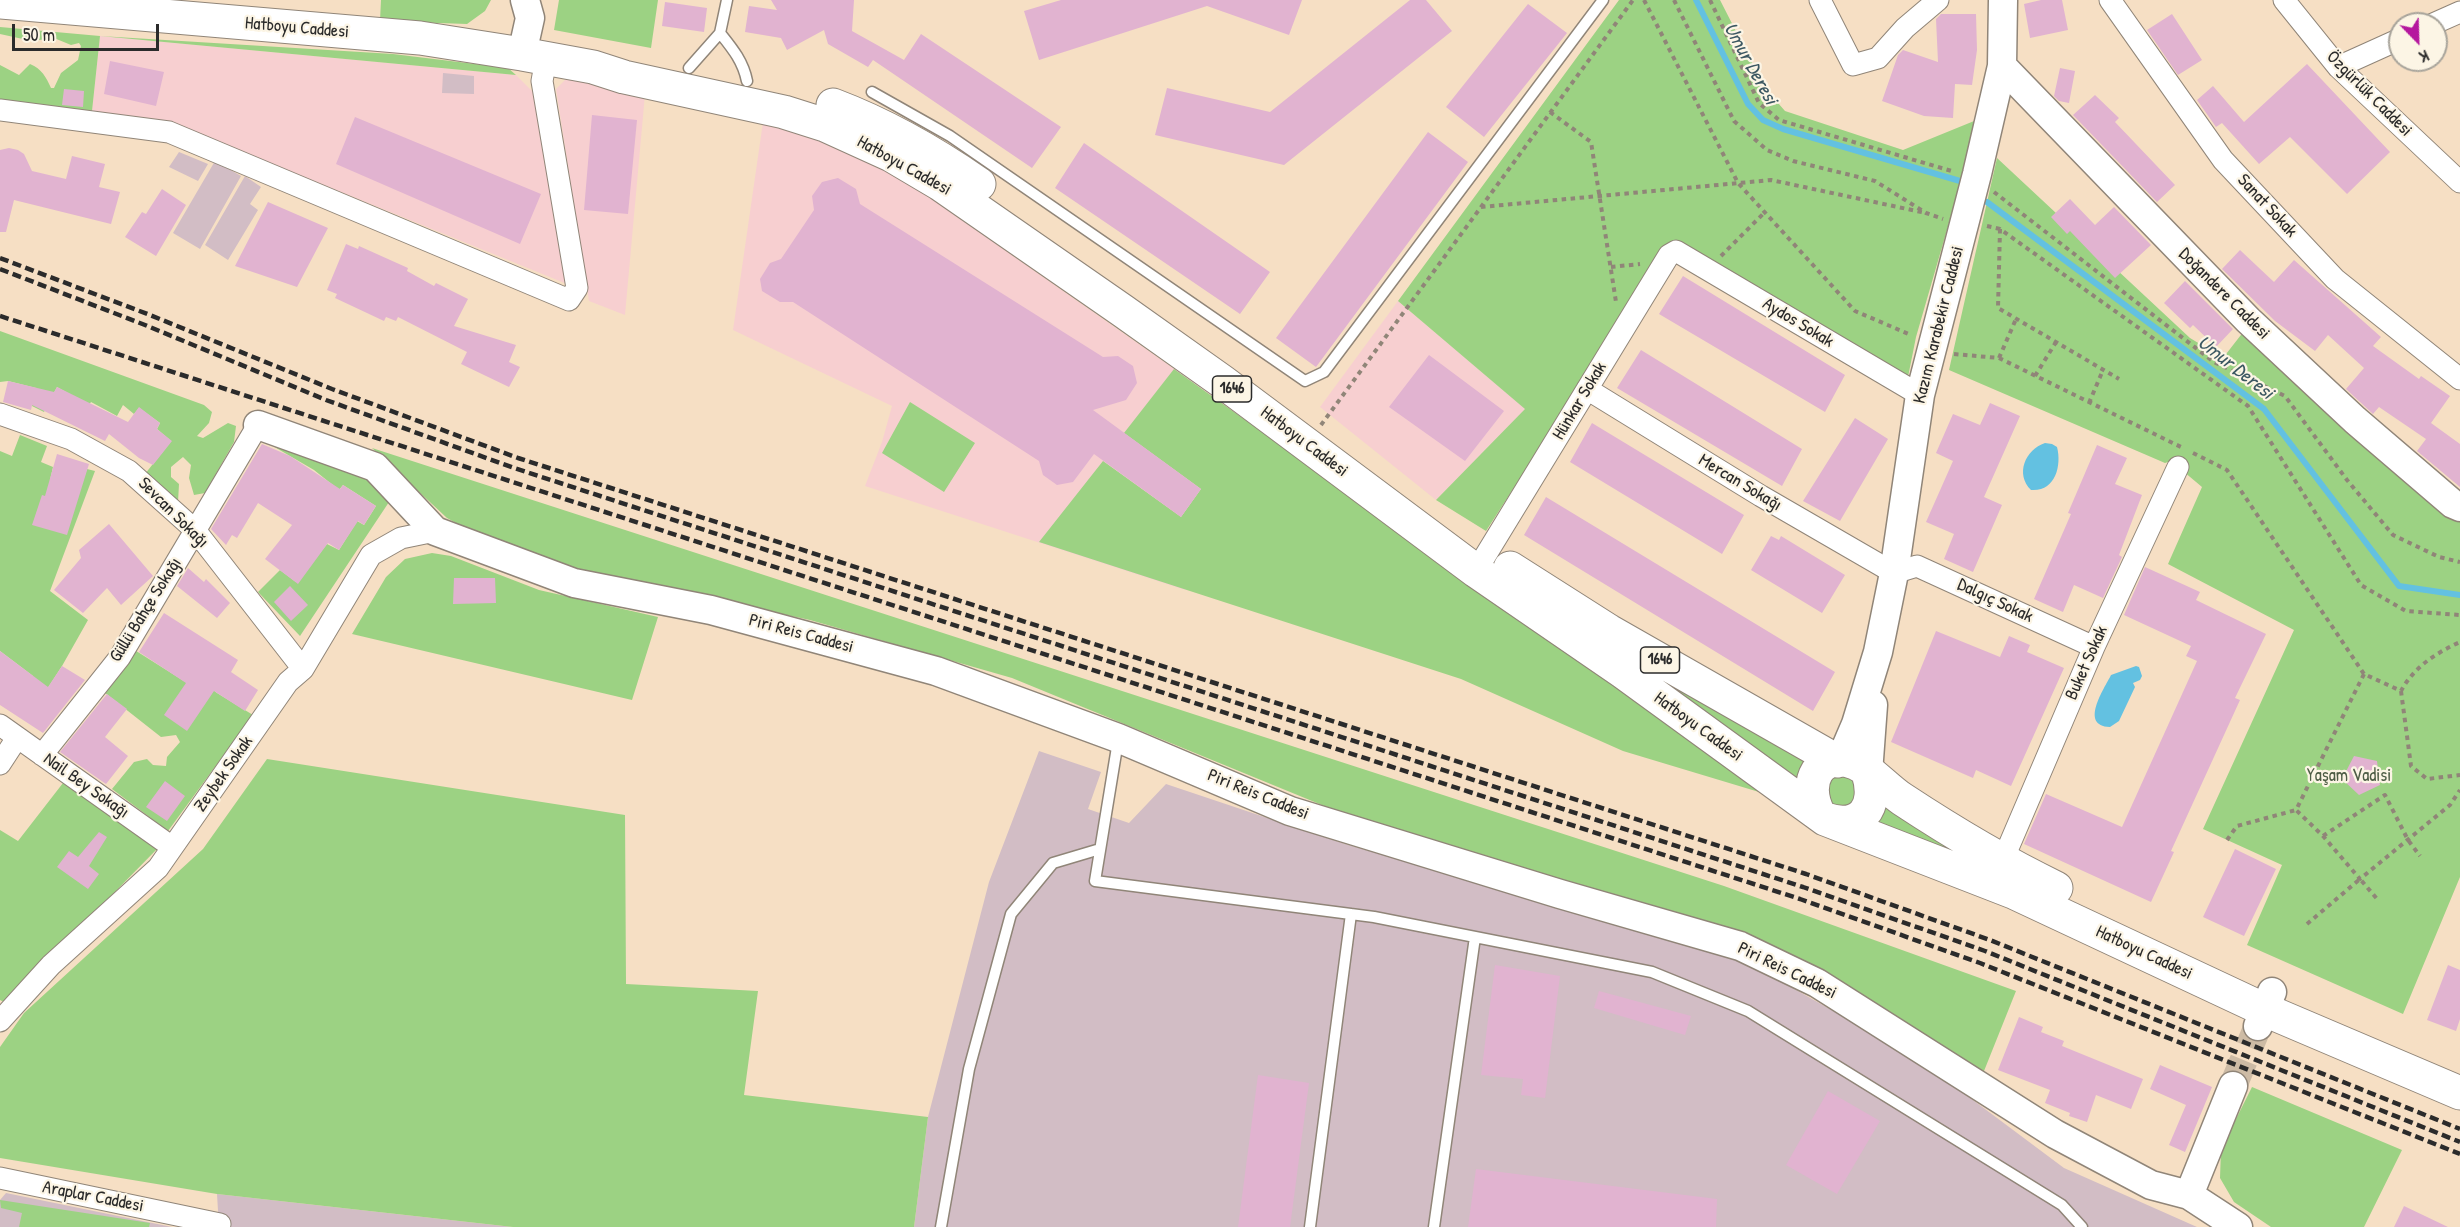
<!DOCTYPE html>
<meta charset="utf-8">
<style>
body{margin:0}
#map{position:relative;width:2460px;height:1227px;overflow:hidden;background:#f6dfc4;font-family:"Patrick Hand",sans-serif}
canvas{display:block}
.north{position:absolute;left:2388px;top:12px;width:60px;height:60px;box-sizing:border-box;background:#fcf5e5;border:2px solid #a8a49b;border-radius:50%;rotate:157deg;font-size:16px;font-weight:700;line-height:24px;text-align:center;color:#2b2b2b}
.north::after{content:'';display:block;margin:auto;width:21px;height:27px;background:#b5179e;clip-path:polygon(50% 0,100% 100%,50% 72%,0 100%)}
.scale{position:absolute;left:12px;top:24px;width:147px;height:27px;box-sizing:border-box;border:3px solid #2b2b2b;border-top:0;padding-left:8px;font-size:18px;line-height:21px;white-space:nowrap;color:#2b2b2b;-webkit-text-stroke:4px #fcf5e5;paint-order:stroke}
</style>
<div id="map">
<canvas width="2460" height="1227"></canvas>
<div class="north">K</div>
<div class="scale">50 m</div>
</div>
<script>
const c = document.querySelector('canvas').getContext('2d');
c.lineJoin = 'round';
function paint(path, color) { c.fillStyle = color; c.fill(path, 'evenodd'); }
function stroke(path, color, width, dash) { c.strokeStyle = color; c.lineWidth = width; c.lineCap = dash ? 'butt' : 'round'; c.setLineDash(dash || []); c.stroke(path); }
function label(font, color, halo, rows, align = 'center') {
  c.font = font + ' "Patrick Hand",sans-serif'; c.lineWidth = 4.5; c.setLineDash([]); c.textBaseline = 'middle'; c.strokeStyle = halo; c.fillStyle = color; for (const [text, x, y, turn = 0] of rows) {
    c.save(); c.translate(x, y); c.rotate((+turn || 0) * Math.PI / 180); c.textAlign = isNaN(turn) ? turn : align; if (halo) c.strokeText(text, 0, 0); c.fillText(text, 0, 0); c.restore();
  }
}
paint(new Path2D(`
 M100 36 516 75 533 92 567 284 174 124 92 111Z
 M566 79 645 94 625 315 589 301 556 89Z
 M763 122 810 132 896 174 1273 438 1185 590 865 486 882 442 892 406 733 330Z
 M1398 301 1526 409 1436 500 1320 407Z`), '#f7cfd0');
paint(new Path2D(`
 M443 73 474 76V94L442 93Z
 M179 152 208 164 198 181 169 167Z
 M215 161 241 176 200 249 173 233Z
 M245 176 261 187 250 204 258 210 228 260 205 245Z
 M1039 751 1101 772 1088 809 1129 823 1166 784 1345 844 1745 961 1918 1059 2064 1168 2197 1227H914L928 1117 989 882Z
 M6 1193 172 1227H0V1200Z
 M217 1194 513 1227H219Z`), '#d2bdc5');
paint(new Path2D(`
 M381 0H491L485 11 467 24 380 21Z
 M559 0H658L651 48 554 30Z
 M1619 0H1720L1765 88 1785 111 1903 150 1979 119 1916 337 1908 377 1716 262 1676 241 1659 263 1486 531 1436 500 1525 409 1398 301Z
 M0 27 100 36 393 54 508 68 516 75 100 36 92 111 0 101V65L19 75 30 64C42 69 46 77 51 88H54L61 73 78 60 81 46 79 43 71 45 54 38 32 41 0 34Z
 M1997 158 2190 338 2223 358 2244 331 2460 515V877L2403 1014 2247 945 2282 865 2203 829 2294 630 2168 564 2202 487 2171 461 2165 463 1949 370Z
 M0 331 204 405 212 412 209 423 197 436 203 438 228 423 236 426 234 442 205 493 194 495 189 478 191 465 183 457 171 467V477L179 484 178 502 145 474 171 441 157 429 160 423 139 408 134 414 123 405 117 416 91 402 89 405 57 387 44 412 32 406 36 388 8 381 0 382Z
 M1174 369 1769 795 1623 751 1461 679 1039 542 1103 461 1181 517 1201 489 1124 433Z
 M910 402 975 443 944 492 882 453Z
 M262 433 385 488 391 499 300 636 258 592 280 570 296 582 327 544 339 550 357 521 364 525 376 506 343 485 339 490 314 470 259 438Z
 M20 435 47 446 41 462 53 467 50 480 80 489 87 469 95 471 50 591 88 620 62 666 29 717 11 706 33 676 0 651V451L12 456Z
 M372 448 1724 886 2016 991 1982 1076 1809 964 1356 819 1012 678 810 620 574 569 487 540 447 518Z
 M432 553 451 556 539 590 658 617 632 700 352 634 386 577 405 559Z
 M133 649 184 681 191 672 217 693 253 715 168 831 112 789 134 762 147 759 153 765 166 766 167 757 180 742 176 735 161 737 100 689Z
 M1627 657 1816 763 1801 787Z
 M267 759 625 815 626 984 758 991 744 1095 928 1117 914 1227H513L217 1194 0 1158V1047L24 1013 203 849Z
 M1845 771 1864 793 1841 813 1821 790V785Z
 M63 783 157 849 6 1003 0 1000V830L18 841Z
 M1882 798 1993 871 1873 820Z
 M2252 1087 2402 1150 2364 1227H2271L2234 1202 2220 1178 2221 1149Z
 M0 1200 150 1223 149 1227H19L22 1213 1 1208Z`), '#9cd283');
paint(new Path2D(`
 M2045 443 2052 444 2057 447C2062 466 2055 492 2031 490 2015 474 2025 450 2045 443Z
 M2136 666 2139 667 2142 676 2140 680 2133 683 2135 687 2119 721 2110 727C2079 726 2104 689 2111 675Z`), '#63c1e1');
stroke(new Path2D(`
 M1696 0 1748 104 1763 120 1783 129 1960 181
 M1987 202 2264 409 2399 586 2460 595`), '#63c1e1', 6);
paint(new Path2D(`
 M771 0H854L852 31 904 60 921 34 1061 127 1032 168 873 60 868 67 828 44 824 30 787 50 781 38 745 32 749 6 777 10Z
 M1061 0H1302L1289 35 1207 6 1039 60 1024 11Z
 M1410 0H1426L1452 31 1284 165 1155 135 1167 88 1270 112Z
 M2041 0H2062L2068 30 2030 38 2024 4Z
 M665 2 707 8 704 32 662 26Z
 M1528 4 1567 33 1484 137 1446 107Z
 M1941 14H1976L1977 50 1972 85 1955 84 1953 118 1924 116 1882 101 1898 55 1903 50 1938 62 1936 19Z
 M2172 14 2202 60 2178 75 2147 30Z
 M110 61 164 72 156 106 104 94Z
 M2307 64 2390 152 2347 194 2290 137 2259 164 2222 123 2216 127 2197 100 2213 86 2244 122Z
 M2060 68 2075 71 2069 103 2059 101 2054 96Z
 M64 89 84 91 83 107 62 105Z
 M2095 95 2119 118 2115 122 2175 185 2157 202 2073 115Z
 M592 115 637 120 628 214 584 210Z
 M355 117 541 194 520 244 336 164Z
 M1428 132 1468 162 1316 367 1276 338Z
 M1084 143 1270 272 1240 314 1055 188Z
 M9 148 18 150 24 154 32 171 66 179 72 156 105 164 99 187 120 192 111 224 14 200 6 232H0V150Z
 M838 178 856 189 860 204 1103 357 1118 356 1133 366 1137 383 1126 400 1093 410 1201 489 1181 517 1094 454 1073 482 1057 485 1043 475 1039 461 793 302H780L762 291 760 279 770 263 781 259 814 210 812 196 822 182Z
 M162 189 186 205 156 256 125 237 142 212 146 214Z
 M2070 199 2095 225 2114 207 2151 245 2115 278 2070 231 2067 234 2051 217Z
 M268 202 328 228 297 287 235 266Z
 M346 244 358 249 359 246 408 268 407 271 434 286 436 283 468 299 454 326 516 345 509 362 520 367 509 387 461 364 467 352 398 317 396 321 386 317 384 321 335 298 337 294 327 290Z
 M2240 250 2274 282 2294 260 2381 337 2373 346 2419 379 2421 376 2450 396 2431 423 2460 444V487L2417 451 2426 439 2379 407 2373 414 2346 389 2364 368 2328 335 2315 351 2275 321 2222 269Z
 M1683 276 1845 375 1825 412 1659 314Z
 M2185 281 2233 329 2216 347 2193 325 2190 328 2164 303Z
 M1641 350 1802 449 1782 486 1617 388Z
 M1429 355 1504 411 1465 461 1389 407Z
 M8 381 54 392 57 387 128 422 139 407 160 423 157 429 172 441 153 465 139 458 109 434 105 441 32 405 31 410 3 402Z
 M1990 403 2020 416 1984 497 2002 505 1973 572 1944 559 1954 534 1926 522 1953 461 1936 453 1953 414 1980 425Z
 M1855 418 1888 439 1840 521 1803 501Z
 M1592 423 1744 515 1722 554 1570 462Z
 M262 444 290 456 340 489 343 485 376 506 364 525 358 521 339 550 328 543 298 584 265 559 292 525 258 503 237 538 232 535 226 545 211 529Z
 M2097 445 2127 458 2115 484 2142 495 2119 555 2122 557 2103 598 2074 585 2063 612 2034 599 2071 514 2068 513Z
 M57 454 89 464 67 535 32 525 42 495 45 496Z
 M1546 497 1835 672 1813 711 1524 535Z
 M109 524 153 576 121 605 107 588 83 613 54 590 81 558 79 550Z
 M1771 536 1779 540 1781 536 1845 575 1822 613 1751 570Z
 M2145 567 2200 592 2196 600 2266 634 2235 698 2240 700 2171 851 2174 852 2151 902 2024 844 2046 794 2122 827 2197 661 2186 656 2191 646 2124 615Z
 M188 568 204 582 206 579 230 603 217 618 177 586Z
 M454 578H495L496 603 453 604Z
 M290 586 308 605 291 621 274 602Z
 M164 613 238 660 231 672 258 690 245 711 214 691 187 731 164 715 186 683 139 652Z
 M1936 631 2000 657 2009 636 2030 645 2027 652 2064 668 2011 786 1976 770 1973 778 1891 742Z
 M0 651 48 687 62 666 85 680 43 733 0 705Z
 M107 694 127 709 105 737 128 756 106 784 60 752Z
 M2354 756 2377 761 2380 785 2359 795 2342 779Z
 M165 781 185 796 167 821 146 807Z
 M99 832 107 837 89 866 99 874 88 889 57 867 69 851 78 857Z
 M2235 849 2276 869 2244 936 2203 917Z
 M1495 965 1560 976 1545 1098 1521 1095 1523 1079 1481 1075Z
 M2448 965 2460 970V1019L2456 1031 2427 1020Z
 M1599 991 1691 1016 1685 1035 1594 1008Z
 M2019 1017 2043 1027 2041 1032 2064 1041 2062 1046 2143 1079 2131 1109 2096 1095 2087 1122 2069 1116 2070 1113 2045 1103 2050 1090 1998 1070Z
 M2160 1065 2212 1087 2185 1152 2169 1145 2186 1105 2150 1089Z
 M1258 1075 1309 1083 1290 1227H1238Z
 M1828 1091 1880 1121 1837 1194 1786 1165Z
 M1476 1169 1717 1199 1716 1227H1468Z
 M2404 1206 2448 1227H2394Z`), '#e1b3d0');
stroke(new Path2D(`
 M2233 1086 2258 1026`), '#cdbba5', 28, [28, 14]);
const lane = new Path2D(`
 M720 33C732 48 743 61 747 81
 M689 68 720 33 727 0
 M872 92 950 136 1305 381 1324 372 1603 0
 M1118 741 1095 881 1374 917 1652 972 1748 1011 2062 1205 2082 1227
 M941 1227 969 1069 1011 914 1053 863 1100 849
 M1310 1227 1351 914
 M1434 1227 1475 937`);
const street = new Path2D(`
 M1820 0 1853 65 1878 58 1905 28 1938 0
 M2110 0 2223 160 2335 279 2460 379
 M2284 0 2338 67 2460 182
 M2433 24 2460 12
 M2338 67 2400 39
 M0 110 169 132 569 300 577 288 542 81 546 59
 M1587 389 1761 496 1894 573 1917 566 2094 647
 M0 414 71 439 129 471 195 530 303 669
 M1476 571 1669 255 1676 251 1920 395
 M0 725 172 847
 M42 755 120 657 258 425
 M0 764 17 738
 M2002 862 2094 647 2178 467
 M0 1021 51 965 158 868 288 682 303 669 371 555 401 538 435 531
 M0 1178 220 1224`);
const secondary = new Path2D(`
 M522 54 530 18 525 0
 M2002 66 2248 320 2355 420 2453 504 2460 507
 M258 425 375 467 435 531 574 583 711 610 936 671 1118 738 1290 811 1560 894 1740 946 1817 983 2055 1134 2151 1185 2189 1195 2238 1227
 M1837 761 1844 752 1856 724 1878 652 1894 573 1920 395 1977 174 2002 66 2003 0
 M1868 773 1873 705
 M2258 1026 2272 992
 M2189 1195 2233 1086`);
const primary = new Path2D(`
 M0 2 420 38 522 54 593 67 624 77 784 112 825 125 891 155 940 184 1123 311 1223 382 1476 571 1623 672 1825 819 2013 892 2265 1010 2460 1093
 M833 105C886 125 933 152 979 184
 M1510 568 1609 631 1837 761
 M1819 814C1802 783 1819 749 1855 763 1868 768 1888 790 1902 799 1952 832 2002 862 2056 888
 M1825 819C1861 831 1879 807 1868 773`);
stroke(lane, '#908578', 13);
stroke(street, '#908578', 23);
stroke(secondary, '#908578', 31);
stroke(primary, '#908578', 35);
stroke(new Path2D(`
 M1644 0 1738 183 1855 311 1911 335
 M1674 0 1734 121 1767 150 1793 161 1875 181 1926 213 1943 219
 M1710 0 1759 103 1779 120 1955 172
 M1550 112 1591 142 1616 302
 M1994 192 2214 362 2285 396 2347 480 2393 535 2439 557 2460 562
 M1481 207 1771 180 1926 213
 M1987 226 2000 229 2248 406 2361 585 2406 611 2460 615
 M2000 229 1998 308 2119 379
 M1721 256 1765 212
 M1611 267 1640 264
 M1954 354 1999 358 2181 447
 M1999 358 2016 319
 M2035 376 2056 342
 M2089 403 2103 370
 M1321 425 1633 0
 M2193 453 2227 470 2364 674 2401 691C2414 667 2436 653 2460 642
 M2364 674 2296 810 2323 836 2360 879 2450 805 2460 790
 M2401 691 2411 766 2427 779 2460 775
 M2323 836 2385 795 2408 840 2420 856
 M2227 840 2237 826 2296 810
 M2307 924 2360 879 2378 900`), '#908578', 4, [4.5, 4.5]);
stroke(lane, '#fff', 10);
stroke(street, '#fff', 21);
stroke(secondary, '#fff', 28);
stroke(primary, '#fff', 33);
stroke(new Path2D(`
 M0 258 150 315 332 389 518 458 1806 874 1990 940 2460 1129
 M0 269 145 325 326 400 514 468 1803 887 1985 951 2460 1142
 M0 316 1800 899 1980 963 2460 1154`), '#2b2b2b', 4.5, [9, 4.5]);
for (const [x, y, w] of [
 [1232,389,39],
 [1660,660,39]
]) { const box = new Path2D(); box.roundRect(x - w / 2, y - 13, w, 26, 4.5); c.fillStyle = '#fcf5e5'; c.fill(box); stroke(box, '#2b2b2b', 1.5); }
label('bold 16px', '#2b2b2b', null, [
 ["1646",1232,389],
 ["1646",1660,660]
]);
label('18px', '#2b2b2b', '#fcf5e5', [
 ["Hatboyu Caddesi",297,28,5],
 ["Özgürlük Caddesi",2369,94,45],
 ["Hatboyu Caddesi",904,166,29],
 ["Sanat Sokak",2267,206,47],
 ["Doğandere Caddesi",2224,294,45],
 ["Aydos Sokak",1798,323,31],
 ["Kazım Karabekir Caddesi",1939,325,-76],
 ["Hünkar Sokak",1580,401,-59],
 ["Hatboyu Caddesi",1304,442,37],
 ["Mercan Sokağı",1740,483,31],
 ["Sevcan Sokağı",173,513,45],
 ["Dalgıç Sokak",1995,601,25],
 ["Güllü Bahçe Sokağı",146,610,-58],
 ["Piri Reis Caddesi",801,634,15],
 ["Buket Sokak",2087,663,-66],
 ["Hatboyu Caddesi",1698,727,36],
 ["Zeybek Sokak",224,774,-55],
 ["Nail Bey Sokağı",86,786,35],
 ["Piri Reis Caddesi",1258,795,22],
 ["Hatboyu Caddesi",2144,953,25],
 ["Piri Reis Caddesi",1787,971,26],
 ["Araplar Caddesi",93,1197,11]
]);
label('18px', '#4d5d45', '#fcf5e5', [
 ["Yaşam Vadisi",2349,776]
]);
label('italic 20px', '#3c5862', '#fcf5e5', [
 ["Umur Deresi",1750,64,61],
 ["Umur Deresi",2235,368,38]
]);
</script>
